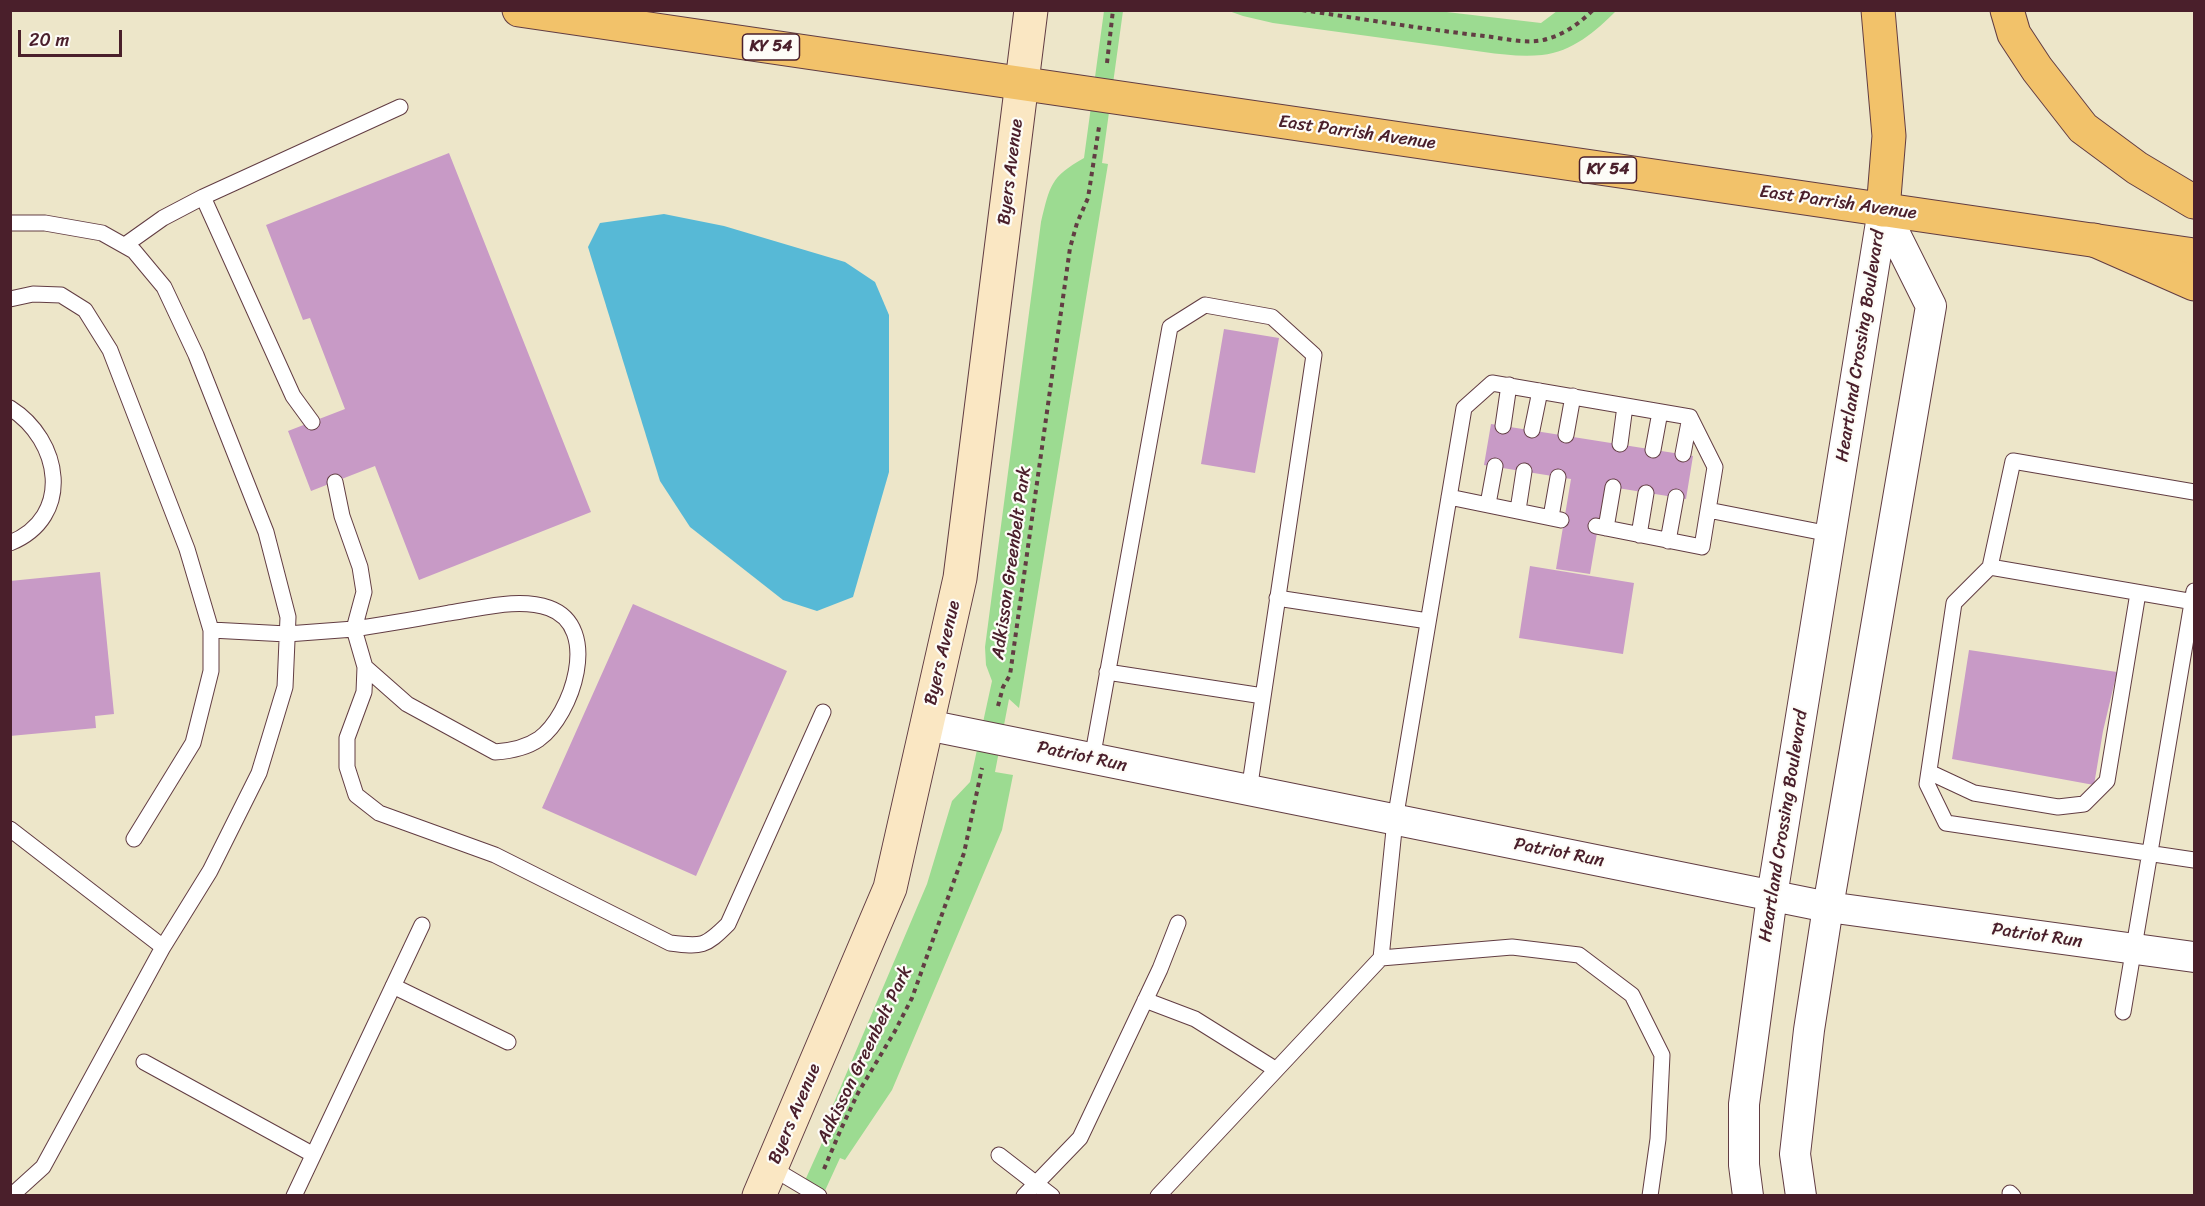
<!DOCTYPE html>
<style>
body{margin:0}
#map{position:relative;width:2205px;height:1206px;overflow:hidden;background:#ede6c9;font-family:Sriracha,sans-serif}
canvas{display:block}
.frame{position:absolute;inset:0;border:12px solid #4a1f2b;pointer-events:none}
.scale{position:absolute;left:18px;top:30px;width:104px;height:27px;box-sizing:border-box;border:3px solid #4a1f2b;border-top:0;padding-left:8px;font-size:18px;line-height:21px;white-space:nowrap;color:#4a1f2b;-webkit-text-stroke:4px #fdfcf7;paint-order:stroke}
</style>
<div id="map">
<canvas width="2205" height="1206"></canvas>
<div class="frame"></div>
<div class="scale">20 m</div>
</div>
<script>
const c = document.querySelector('canvas').getContext('2d');
c.lineJoin = 'round';
function paint(path, color) { c.fillStyle = color; c.fill(path, 'evenodd'); }
function stroke(path, color, width, dash) { c.strokeStyle = color; c.lineWidth = width; c.lineCap = dash ? 'butt' : 'round'; c.setLineDash(dash || []); c.stroke(path); }
function label(font, color, halo, rows, align = 'center') {
  c.font = font + ' Sriracha,sans-serif'; c.lineWidth = 4.5; c.setLineDash([]); c.textBaseline = 'middle'; c.strokeStyle = halo; c.fillStyle = color; for (const [text, x, y, turn = 0] of rows) {
    c.save(); c.translate(x, y); c.rotate((+turn || 0) * Math.PI / 180); c.textAlign = isNaN(turn) ? turn : align; if (halo) c.strokeText(text, 0, 0); c.fillText(text, 0, 0); c.restore();
  }
}
paint(new Path2D(`
 M1104 11H1123L1102 163 1108 164 1019 708 1009 699 995 772 1013 775 1002 830 892 1090 845 1160 840 1158 823 1195 798 1196 830 1125 833 1105 927 884 952 801 970 782 992 681 986 665 985 647 1041 222C1050 186 1050 177 1084 158Z
 M1438 11 1541 23 1557 11H1616C1596 31 1572 52 1542 55 1509 58 1474 50 1441 46 1385 38 1329 31 1273 23L1243 16 1229 11Z`), '#9cdb91');
paint(new Path2D(`
 M664 214 724 226 845 262 875 282 889 315V472L853 597 817 611 783 600 690 527 660 481 588 247 600 223Z`), '#57b9d6');
paint(new Path2D(`
 M449 153 591 512 419 580 375 466 311 491 288 431 345 409 310 318 303 320 266 225Z
 M1224 329 1279 338 1255 473 1201 464Z
 M1491 424 1693 456 1686 499 1605 486 1590 574 1556 569 1571 479 1484 465Z
 M1530 566 1634 583 1623 654 1519 638Z
 M100 572 114 714 95 716 96 728 10 736V581Z
 M633 604 787 671 696 876 542 808Z
 M1969 650 2117 672 2103 731 2094 785 1952 759Z`), '#c89ac6');
const lane = new Path2D(`
 M203 197 293 396 312 422
 M10 223H45L102 233 134 251 164 287 196 355 266 532 288 617 285 687 259 773 210 871 163 947 43 1167 11 1196
 M125 245 163 218 203 197 400 107
 M10 299 33 294 61 295 85 310 110 350 187 549 211 630V671L193 743 134 839
 M10 408C61 440 74 517 10 543
 M1503 426 1509 385
 M1532 430 1540 391
 M1566 435 1573 396
 M1620 444 1625 406
 M1653 450 1660 412
 M1683 454 1690 417
 M2194 492 2013 461 1990 567 1954 603 1927 784 1946 823 2194 860
 M1449 497 1561 520
 M1488 504 1495 466
 M1518 510 1524 471
 M1708 510 1830 534
 M1551 517 1558 477
 M1606 528 1613 487
 M1639 535 1646 493
 M1668 541 1676 497
 M1990 567 2194 602
 M1277 598 1428 621
 M211 630 287 634 354 629 364 592 360 567 342 516 335 482
 M365 667 407 704 495 752C510 751 526 748 539 739 572 715 602 627 549 608 518 597 480 609 449 613 417 619 386 624 354 629L365 667 364 692 347 738V767L356 795 379 813 495 855 670 943C702 947 705 947 728 924L823 712
 M1107 672 1263 696
 M1092 759 1170 327 1205 305 1272 317 1314 355 1249 791
 M1929 772 1974 793 2058 807 2084 804 2107 781 2138 593
 M10 829 163 947
 M1381 958 1512 947 1579 955 1632 995 1662 1055 1658 1139 1650 1196
 M393 986 508 1042
 M1145 1000 1195 1019 1275 1069
 M2123 1012 2194 591
 M144 1062 312 1154
 M999 1155 1052 1196
 M772 1168 819 1196
 M2010 1193 2013 1196
 M294 1196 422 925
 M1024 1196 1080 1138 1160 969 1178 923
 M1158 1196 1381 958 1395 820 1464 408 1492 383 1690 417 1715 467 1702 547 1596 526`);
const street = new Path2D(`
 M927 725 1828 907 2194 957
 M1748 1196 1744 1165V1104L1772 896 1883 210
 M1801 1196 1795 1154 1809 1030 1828 907 1931 306 1883 210`);
const secondary = new Path2D(`
 M759 1196 890 888 960 578 1031 10`);
const primary = new Path2D(`
 M519 10 2194 255`);
const highway = new Path2D(`
 M1878 10 1889 136 1883 210
 M2007 10 2014 34 2037 69 2083 128 2137 168 2194 202
 M2094 240 2194 284`);
stroke(lane, '#623d43', 17);
stroke(street, '#623d43', 32);
stroke(secondary, '#623d43', 35);
stroke(primary, '#623d43', 35);
stroke(highway, '#623d43', 35);
stroke(new Path2D(`
 M1302 10C1363 19 1423 29 1484 36 1503 38 1528 45 1547 39 1565 34 1580 23 1593 10
 M1107 63 1113 10
 M998 706 1003 687 1010 675 1070 248 1077 223 1088 198 1099 127
 M824 1169 841 1129 858 1093 895 1031 912 998 964 853 982 768`), '#623d43', 4, [4.5, 4.5]);
stroke(lane, '#fff', 15);
stroke(street, '#fff', 30);
stroke(secondary, '#fae7c3', 33);
stroke(primary, '#f2c26a', 33);
stroke(highway, '#f2c26a', 33);
for (const [x, y, w] of [
 [771,47,57],
 [1608,170,57]
]) { const box = new Path2D(); box.roundRect(x - w / 2, y - 13, w, 26, 4.5); c.fillStyle = '#fdfcf7'; c.fill(box); stroke(box, '#4a1f2b', 1.5); }
label('bold 16px', '#4a1f2b', null, [
 ["KY 54",771,47],
 ["KY 54",1608,170]
]);
label('18px', '#4a1f2b', '#fdfcf7', [
 ["East Parrish Avenue",1357,133,8],
 ["Byers Avenue",1011,172,-83],
 ["East Parrish Avenue",1838,203,8],
 ["Heartland Crossing Boulevard",1861,346,-81],
 ["Adkisson Greenbelt Park",1012,563,-82],
 ["Byers Avenue",943,653,-77],
 ["Patriot Run",1082,757,12],
 ["Heartland Crossing Boulevard",1784,826,-81],
 ["Patriot Run",1559,853,11],
 ["Patriot Run",2037,936,8],
 ["Adkisson Greenbelt Park",865,1055,-64],
 ["Byers Avenue",795,1114,-67]
]);
</script>
